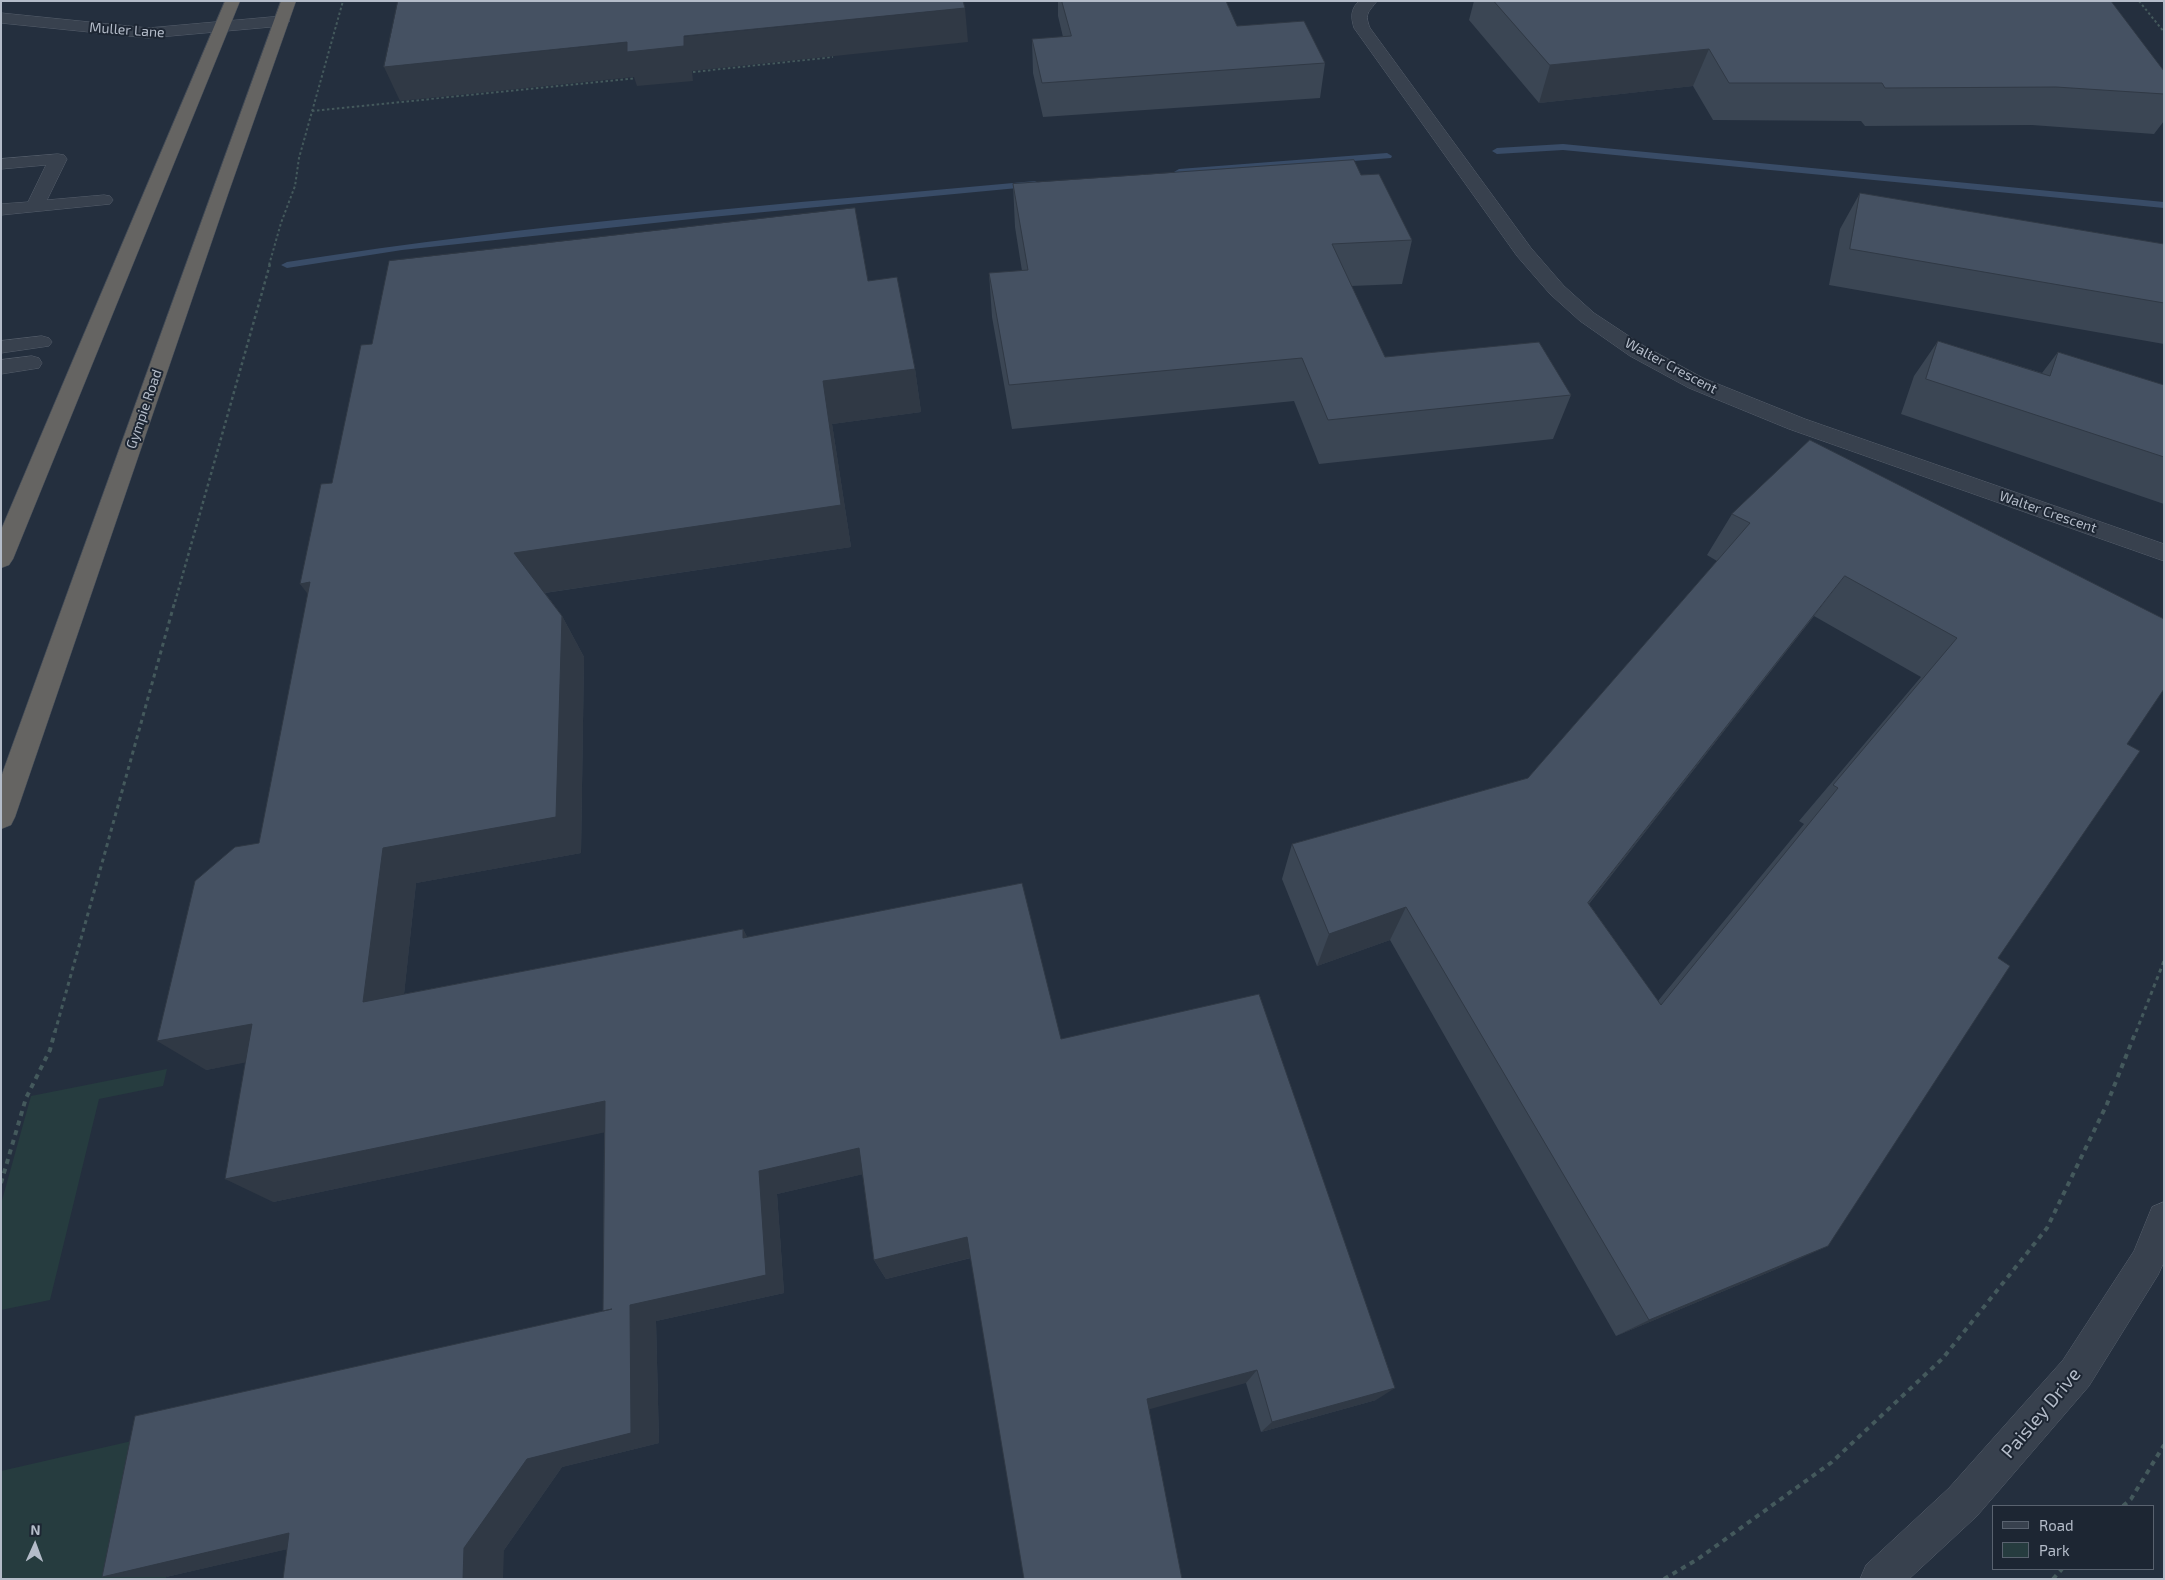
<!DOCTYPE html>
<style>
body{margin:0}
#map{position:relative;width:2165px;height:1580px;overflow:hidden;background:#242f3e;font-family:"Exo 2",sans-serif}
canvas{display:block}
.frame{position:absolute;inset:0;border:2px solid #b4bcc9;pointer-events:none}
.legend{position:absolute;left:1992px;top:1505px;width:162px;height:65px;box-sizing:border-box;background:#1d2633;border:1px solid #59626f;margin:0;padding:6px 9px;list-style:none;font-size:15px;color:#b4bcc9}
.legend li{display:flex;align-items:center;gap:10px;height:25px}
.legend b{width:25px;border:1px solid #59626f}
.north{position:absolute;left:10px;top:1520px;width:50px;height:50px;-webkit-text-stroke:4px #1d2633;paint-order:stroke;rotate:2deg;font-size:14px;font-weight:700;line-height:20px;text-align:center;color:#b4bcc9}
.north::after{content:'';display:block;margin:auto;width:18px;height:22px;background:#b4bcc9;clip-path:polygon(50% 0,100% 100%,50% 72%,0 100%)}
</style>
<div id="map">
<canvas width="2165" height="1580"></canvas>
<div class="frame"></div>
<ul class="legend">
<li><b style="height:6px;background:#38414e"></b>Road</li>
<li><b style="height:14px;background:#263c3f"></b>Park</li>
</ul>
<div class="north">N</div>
</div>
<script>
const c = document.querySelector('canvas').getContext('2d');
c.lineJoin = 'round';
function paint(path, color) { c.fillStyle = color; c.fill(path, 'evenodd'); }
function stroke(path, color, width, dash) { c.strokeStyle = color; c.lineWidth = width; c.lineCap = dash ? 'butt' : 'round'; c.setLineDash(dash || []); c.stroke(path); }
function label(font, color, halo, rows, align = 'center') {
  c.font = font + ' "Exo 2",sans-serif'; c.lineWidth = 4; c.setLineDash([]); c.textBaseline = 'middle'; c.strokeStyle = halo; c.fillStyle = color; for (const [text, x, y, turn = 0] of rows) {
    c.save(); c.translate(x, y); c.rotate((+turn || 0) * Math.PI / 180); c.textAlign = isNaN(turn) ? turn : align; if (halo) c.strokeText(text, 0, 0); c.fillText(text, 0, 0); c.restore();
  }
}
paint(new Path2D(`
 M167 1069 163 1086 99 1099 50 1300 1 1310V1204L31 1096Z
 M193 1427 166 1579H1V1471Z`), '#263c3f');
paint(new Path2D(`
 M1563 144 2164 202V208L1563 150 1497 154 1492 151 1497 148Z
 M1387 153 1392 156 1391 158 1179 175 1174 172 1179 169Z
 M1035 181 1040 184 1039 186 701 218 402 250 287 268 281 265 287 262C535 223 785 204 1035 181Z`), '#394c67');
const service = new Path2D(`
 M58 154 64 155 67 159 47 200 104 195 110 196 113 200 110 204 1 215V204L28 202 46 165 1 169V159Z
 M42 336 49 338 52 342 49 346 1 353V341Z
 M32 356 39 358 42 363 39 368 1 374V360Z`);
const minor = new Path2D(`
 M1359 1H1377C1369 12 1364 13 1370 28L1531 248 1564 286 1594 313 1644 346 1703 378 1805 419 2164 544V561L1789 429 1689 388 1630 356 1580 321 1550 294 1517 256 1354 28C1351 18 1350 9 1359 1Z
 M1 13 148 28 282 16 290 21 282 26 148 38 1 23Z
 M2164 1202V1262L2158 1275 2089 1386 1977 1516 1909 1579H1860L1866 1565 1949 1488 2063 1360 2134 1251 2152 1207Z`);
const trunk = new Path2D(`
 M225 1H240L13 559 9 565 1 568V530Z
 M281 1H296L228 194 15 817 11 825 1 829V777Z`);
stroke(service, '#565f6c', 1);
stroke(minor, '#565f6c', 1);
stroke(trunk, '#434c59', 1);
stroke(new Path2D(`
 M2139 1 2164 32
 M693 72 833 57
 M312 111 637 78
 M269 265 281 223 295 186 299 158 343 1`), '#44595c', 2, [2.5, 2.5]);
stroke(new Path2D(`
 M175 602 270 264`), '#44595c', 2.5, [3, 3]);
stroke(new Path2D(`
 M55 1032 175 601
 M2136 1032 2164 961`), '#44595c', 3, [4, 4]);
stroke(new Path2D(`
 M1 1183 26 1098 50 1050 55 1031
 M2123 1506 2131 1499 2164 1445
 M1664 1579 1698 1559 1832 1462 1943 1358 2047 1228 2107 1104 2136 1031
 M2053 1579 2062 1569`), '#44595c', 4, [5, 5]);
paint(service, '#38414e');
paint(minor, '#38414e');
paint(trunk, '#656462');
paint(new Path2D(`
 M1058 1H1226L1237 26 1325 63 1320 98 1043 117 1033 73 1032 39 1063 37 1058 16Z
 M1474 1H2111L2164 94V121L2154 134 2032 125 1865 126 1861 121 1713 120 1693 86 1539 103 1469 20Z
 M1361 175 1412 240 1402 284 1351 286 1385 357 1571 395 1553 439 1319 464 1294 401 1012 429 992 317 989 273 1022 271 1015 227 1013 184Z
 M1860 193 2164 244V344L1829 285 1840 229Z
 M868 281 915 369 921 412 832 424 851 547 545 593 562 616 584 657 581 853 416 883 404 994 743 929 747 937 1061 1039 1376 1400 1261 1432 1246 1383 971 1258 886 1279 874 1260 863 1174 777 1194 784 1293 656 1321 659 1443 562 1467 504 1550 287 1549 166 1577 603 1311 604 1132 273 1202 245 1062 206 1070 259 843 332 483Z
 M1938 341 2042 373 2058 352 2164 385V504L1901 414 1914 376Z
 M1810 440 2127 744 1786 1265 1616 1336 1390 940 1317 966 1282 879 1292 844 1528 778 1717 561 1707 555 1732 514ZM1814 616 1921 677 1799 821 1804 824 1658 1001 1589 904Z`), '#3b4654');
paint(new Path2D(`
 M965 8 968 42 692 71 693 81 637 86 634 77 400 101 384 67Z
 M1709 49 1693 86 1539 103 1550 65Z
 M915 369 921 412 832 424 851 547 537 594 514 553 823 381Z
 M1845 576 1814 616 1563 936 1588 903Z
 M310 582 332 625 300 584Z
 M562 616 584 657 581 853 416 883 400 1032 363 1002 383 848Z
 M1406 907 1390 940 1317 966 1329 934Z
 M743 929 760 961 743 938Z
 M252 1024 295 1053 206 1070 157 1041Z
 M605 1101 630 1127 273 1202 225 1179Z
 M859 1148 872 1172 777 1194 784 1293 656 1321 659 1443 562 1467 504 1550 503 1579H463L464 1548 630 1305 759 1171Z
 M967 1237 974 1257 886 1279 874 1260Z
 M1828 1246 1786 1265 1616 1336 1649 1320Z
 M1257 1370 1246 1383 1143 1411 1147 1399Z
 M1395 1388 1376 1400 1261 1432 1272 1422Z
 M289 1533 340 1537 166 1577H102Z`), '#303945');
const building = new Path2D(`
 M398 1H963L965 8 684 36V46L627 52V42L384 67Z
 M1062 1H1226L1237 26 1304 21 1325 63 1042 83 1032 39 1071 36Z
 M1494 1H2111L2164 71V94L2056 87 1885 88 1882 83H1729L1709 49 1550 65Z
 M1354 160 1361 175 1379 174 1412 240 1332 244 1385 357 1539 342 1571 395 1328 420 1302 358 1009 385 989 273 1028 270 1013 184Z
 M1860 193 2164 244V303L1850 249Z
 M855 208 868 281 897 277 915 369 823 381 841 505 514 553 562 616 556 817 383 848 363 1002 743 929V938L1022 883 1061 1039 1259 994 1395 1388 1272 1422 1257 1370 1147 1399 1182 1579H1024L967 1237 874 1260 859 1148 759 1171 766 1275 630 1305 631 1433 527 1459 464 1548 463 1579H283L289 1533 102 1577 135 1416 612 1309 603 1311 605 1101 225 1179 252 1024 157 1041 195 881 235 847 259 843 310 582 300 584 321 484 332 483 361 345 372 344 389 261Z
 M1938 341 2050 376 2058 352 2164 385V457L1926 379Z
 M1810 440 2164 619V689L2127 744 2140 751 1998 958 2010 966 1828 1246 1649 1320 1406 907 1329 934 1292 844 1528 778 1750 523 1732 514ZM1845 576 1957 638 1833 785 1838 788 1661 1005 1588 903Z`);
paint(building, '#455162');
stroke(building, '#303945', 1);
label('14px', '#b4bcc9', '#1d2633', [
 ["Muller Lane",127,30,4],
 ["Walter Crescent",1671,366,28],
 ["Gympie Road",144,409,-71],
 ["Walter Crescent",2048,512,19]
]);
label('19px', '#b4bcc9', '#1d2633', [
 ["Paisley Drive",2041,1413,-50]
]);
</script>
